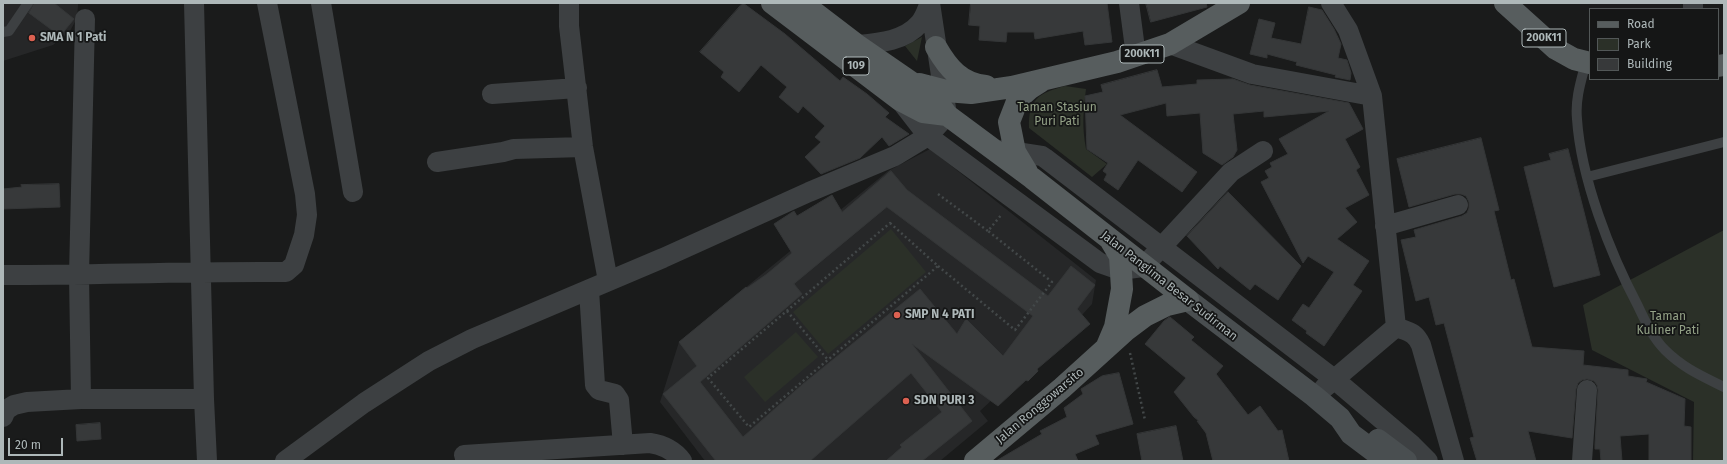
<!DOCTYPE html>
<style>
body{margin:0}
#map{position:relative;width:1727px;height:464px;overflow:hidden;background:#1a1b1b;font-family:"Fira Sans",sans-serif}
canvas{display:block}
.frame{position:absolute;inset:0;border:4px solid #aeb8b9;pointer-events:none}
.legend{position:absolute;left:1589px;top:8px;width:130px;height:72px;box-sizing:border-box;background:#151616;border:1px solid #525757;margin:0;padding:5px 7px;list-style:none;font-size:12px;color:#aeb8b9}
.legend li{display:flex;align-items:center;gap:8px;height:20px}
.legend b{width:20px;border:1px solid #525757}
.scale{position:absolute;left:8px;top:438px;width:55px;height:18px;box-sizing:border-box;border:2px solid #aeb8b9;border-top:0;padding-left:5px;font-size:12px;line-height:14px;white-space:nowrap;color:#aeb8b9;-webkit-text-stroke:3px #151616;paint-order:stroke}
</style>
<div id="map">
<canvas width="1727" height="464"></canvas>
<div class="frame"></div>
<ul class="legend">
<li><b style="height:5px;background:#575d5e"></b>Road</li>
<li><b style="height:11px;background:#2b3028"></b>Park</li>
<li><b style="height:11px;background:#37393a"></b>Building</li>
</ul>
<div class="scale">20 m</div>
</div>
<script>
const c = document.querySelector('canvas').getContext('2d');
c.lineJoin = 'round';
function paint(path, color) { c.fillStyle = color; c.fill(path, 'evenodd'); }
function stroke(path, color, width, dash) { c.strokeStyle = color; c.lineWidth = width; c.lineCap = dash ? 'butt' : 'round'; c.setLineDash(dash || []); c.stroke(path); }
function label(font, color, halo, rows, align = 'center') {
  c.font = font + ' "Fira Sans",sans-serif'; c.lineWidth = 3.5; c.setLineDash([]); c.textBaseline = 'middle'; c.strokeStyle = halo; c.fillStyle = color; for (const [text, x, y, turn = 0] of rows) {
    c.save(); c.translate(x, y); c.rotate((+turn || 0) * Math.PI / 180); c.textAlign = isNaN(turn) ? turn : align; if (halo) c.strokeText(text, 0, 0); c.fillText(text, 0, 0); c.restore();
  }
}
paint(new Path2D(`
 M3 3H78V6L77 18 70 31 53 45 3 61Z
 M930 149 1096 280 1092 304 1073 325 980 411 988 421 940 461H705L660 402 679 342 888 171Z`), '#262728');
paint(new Path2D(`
 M922 37 917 61 905 46Z
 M1065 86 1086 89C1083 112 1082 127 1086 149L1107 164 1092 177 1029 128C1028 99 1039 93 1065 86Z
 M891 229 926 272 828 354 793 312Z
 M1724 230V461H1693L1694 402 1592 350 1583 305Z
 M796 332 818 357 765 402 744 377Z`), '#2b3028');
const building = new Path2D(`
 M34 3H54L74 19 60 36 29 13Z
 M743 3 785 34 840 81 843 77 867 94 889 113 885 117 909 134 889 146 882 137 860 158 821 174 805 157 821 142 815 137 825 126 803 106 798 113 779 97 787 87 761 65 739 92 721 77 724 72 700 52Z
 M971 3H1107L1112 42 1085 45 1083 31 1035 39 1034 32H1007L1006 42 979 40 980 26 969 25Z
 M1146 3H1206L1207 7 1151 22Z
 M1309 7 1322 10 1334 29 1341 44 1338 58 1347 60 1351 73 1350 80 1335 77 1336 75 1296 65 1297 62 1267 54V58L1250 54 1259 19 1275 23 1271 38 1301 44Z
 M1157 70 1162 87 1197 84V80L1233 79 1250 85 1349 103 1363 129 1345 139 1360 167 1356 170 1369 195 1345 208 1357 222 1337 239 1369 261 1353 285 1362 291 1324 346 1306 333 1307 331 1292 320 1303 304 1309 308 1334 272 1308 256 1303 263 1261 182 1269 178 1265 171 1272 167 1270 163 1288 154 1279 139 1329 111 1264 117V111L1233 114 1237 150 1233 157 1222 165 1203 153 1200 113 1167 116 1166 103 1120 115 1197 172 1182 192 1138 160 1118 190 1104 180 1107 174 1103 171 1108 163 1087 149 1085 96 1103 92 1101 85Z
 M1481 138 1499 210 1494 211 1511 280 1514 279 1532 347 1584 351 1583 365 1628 370V376L1647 379 1646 382 1685 399 1684 426 1691 427V461H1649V434L1620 436 1622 461H1601L1600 449H1595V444L1598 390 1597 385 1594 381 1587 379 1582 380 1578 383 1576 389 1572 438 1528 431 1536 461H1477L1470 438 1474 437 1444 323 1436 325 1429 297 1416 301 1401 240 1416 237 1414 230 1462 216 1467 213 1469 208V202L1466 196 1461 194H1455L1409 207 1397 159Z
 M1568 149 1600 275 1554 287 1524 167 1551 160 1549 154Z
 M891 171 907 190 1048 296 1071 266 1095 285 1077 309 1090 324 1037 369 1038 371 1028 381 1026 380 998 406 912 344 972 421 922 461H886L902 447 900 445 942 412 911 373 810 461H716L663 394 697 366 679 342 746 287 747 288 767 274 792 253 774 224 794 211 797 216 832 195 842 212ZM887 207 1033 316 1003 356 966 319 957 334 920 289 803 384 743 437 700 382 802 294 794 284Z
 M59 184 60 207 3 209V189L22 187 21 185Z
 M1228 192 1301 266 1278 300 1255 284 1250 290 1220 266 1218 269 1187 236Z
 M1170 317 1194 337 1191 340 1223 366 1216 374 1248 415 1260 406 1278 431 1282 430 1289 461H1213L1206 433 1197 421H1199L1194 417 1174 392 1186 378 1145 344 1164 321Z
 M1119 373 1133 424 1095 435 1099 444 1075 454 1078 461H996L1042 434 1040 431 1067 417 1064 408 1083 394 1081 389 1102 376Z
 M100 423 101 439 77 441 76 425Z
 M1176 426 1183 461H1142L1137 434Z`);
paint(building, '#37393a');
stroke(building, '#343637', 1);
stroke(new Path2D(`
 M938 194 988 231
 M890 223 938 266 749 427 708 378Z
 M938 266 1015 330 1052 282 988 231 1002 214
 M787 311 828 360
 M1130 353 1145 420`), '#434849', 2.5, [2, 3]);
stroke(new Path2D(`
 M3 32 9 31 28 3
 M1586 62C1581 81 1575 99 1577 119 1581 179 1610 253 1638 306 1645 321 1653 338 1665 350 1683 368 1702 376 1724 387
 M1587 177 1724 142`), '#3d4042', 10);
stroke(new Path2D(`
 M194 3 204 399 207 461
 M321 3 353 192
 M569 3V26L583 147 608 281
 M1129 3 1136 56
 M1693 3V9
 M1170 44 1252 74 1372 96
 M857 45C879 43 905 41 920 23 925 17 927 9 930 3
 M492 94 577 88
 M900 100 928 136 1100 263 1120 270 1143 267 1231 172 1263 151
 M1003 150 1042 156 1045 158 1334 379 1412 445 1428 461
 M437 162 503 152 514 149 583 147
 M1385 226 1458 205
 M3 275C98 275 192 271 286 272L294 265 304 235 307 215 305 194 267 3
 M589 290 595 385 599 390 615 394 619 400 623 445
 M1396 327C1409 332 1415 332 1421 345L1454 461
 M1324 388 1396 327 1372 96 1348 30 1331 3
 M81 399 79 275 85 19
 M3 417 6 410 14 405 27 402 81 399H204
 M464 455 650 443C663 445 674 450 682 461
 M285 461 364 403 429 361 472 339 663 258 809 192 895 156 928 136 947 115 930 3
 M1582 461 1587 390`), '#3d4042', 20);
stroke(new Path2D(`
 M1188 300 1314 396 1340 418 1351 434 1387 461
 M1378 440 1406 461`), '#494e50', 22);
stroke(new Path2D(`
 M772 3 900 100 923 112 947 115
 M802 3 857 45 934 98 947 115 1032 178 1188 300
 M1505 3 1556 49 1574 59 1590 63
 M936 47C948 68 961 84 986 86
 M1718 66 1724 65
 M919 84 946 91 971 93 1012 87 1117 62 1170 44 1239 3
 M1027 172 1015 152 1009 122 1018 99 1029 89 1040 82
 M1107 346 1115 327 1122 289 1120 256 1111 241
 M975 461 1062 388 1125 331 1145 316 1167 305 1188 300`), '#575d5e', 22);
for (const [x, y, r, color] of [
 [32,38,4,"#dc6151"],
 [897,315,4,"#dc6151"],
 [906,401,4,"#dc6151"]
]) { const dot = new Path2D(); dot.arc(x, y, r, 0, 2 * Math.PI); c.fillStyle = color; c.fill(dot); stroke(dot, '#151616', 1.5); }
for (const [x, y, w] of [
 [1544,38,44],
 [1142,54,44],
 [856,66,26]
]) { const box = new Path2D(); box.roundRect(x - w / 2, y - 9, w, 18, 3); c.fillStyle = '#151616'; c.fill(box); stroke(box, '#aeb8b9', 1); }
label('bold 11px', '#aeb8b9', null, [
 ["200K11",1544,38],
 ["200K11",1142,54],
 ["109",856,66]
]);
label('bold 12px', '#aeb8b9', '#151616', [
 ["SMA N 1 Pati",40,38],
 ["SMP N 4 PATI",905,315],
 ["SDN PURI 3",914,401]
], 'left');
label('12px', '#94a287', '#151616', [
 ["Taman Stasiun",1057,108],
 ["Puri Pati",1057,122],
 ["Taman",1668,317],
 ["Kuliner Pati",1668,331]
]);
label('12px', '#aeb8b9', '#151616', [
 ["Jalan Panglima Besar Sudirman",1169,286,38],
 ["Jalan Ronggowarsito",1040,406,-40]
]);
</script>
